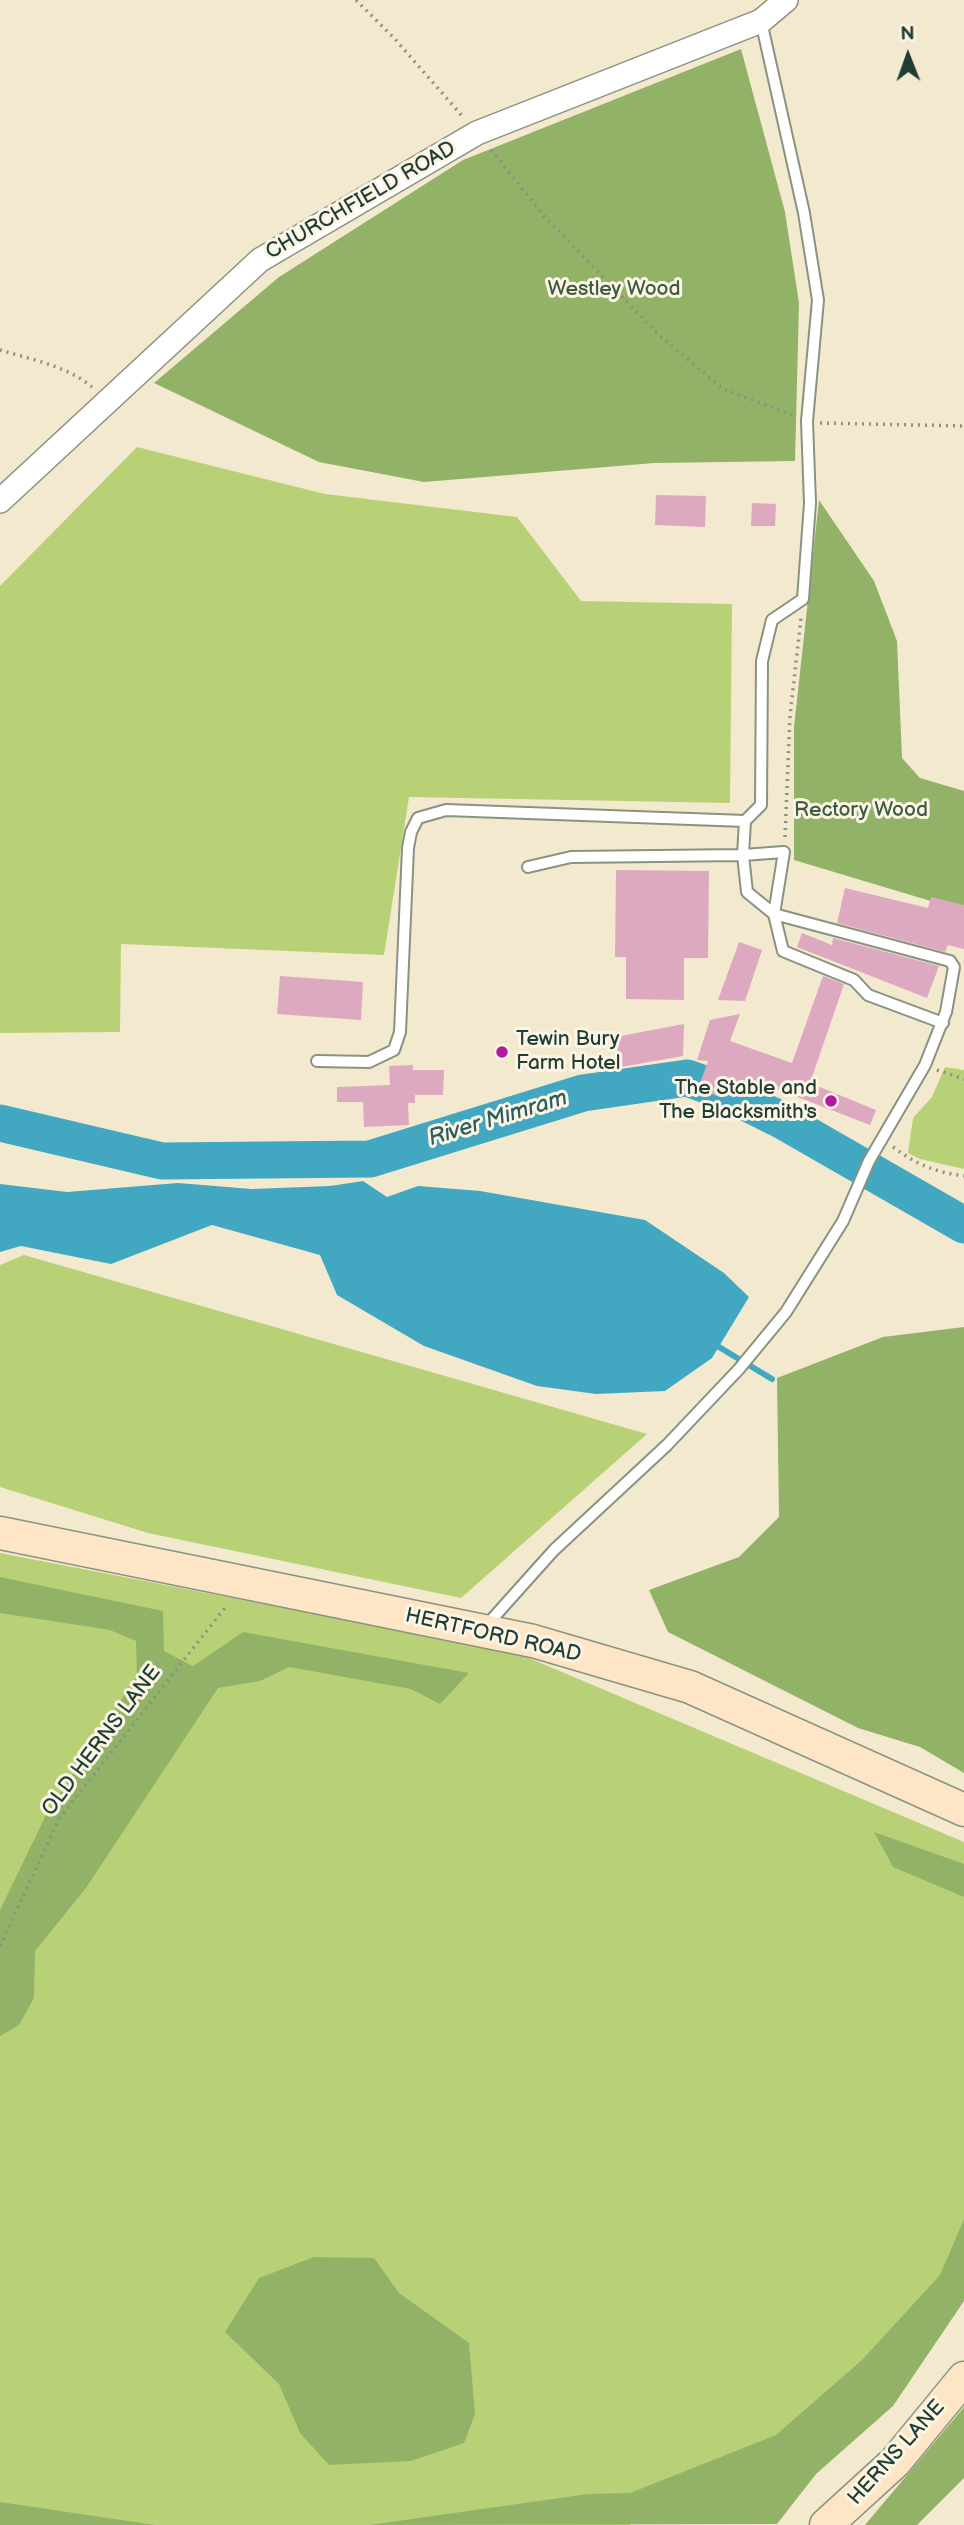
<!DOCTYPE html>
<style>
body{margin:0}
#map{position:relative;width:964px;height:2525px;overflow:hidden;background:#f3e9ce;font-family:"Balsamiq Sans",sans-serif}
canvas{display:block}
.north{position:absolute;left:873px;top:21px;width:70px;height:70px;-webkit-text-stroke:5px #fcf5e5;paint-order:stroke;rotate:359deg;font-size:19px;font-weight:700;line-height:28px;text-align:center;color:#1f3d34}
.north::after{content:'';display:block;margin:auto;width:24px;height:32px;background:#1f3d34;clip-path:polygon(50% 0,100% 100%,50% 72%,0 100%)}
</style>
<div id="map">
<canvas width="964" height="2525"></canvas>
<div class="north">N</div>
</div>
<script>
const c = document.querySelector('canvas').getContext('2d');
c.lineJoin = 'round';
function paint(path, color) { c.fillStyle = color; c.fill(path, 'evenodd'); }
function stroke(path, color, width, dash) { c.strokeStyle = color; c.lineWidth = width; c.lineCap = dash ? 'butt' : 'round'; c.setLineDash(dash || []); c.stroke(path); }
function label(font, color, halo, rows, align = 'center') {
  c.font = font + ' "Balsamiq Sans",sans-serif'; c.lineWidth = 6; c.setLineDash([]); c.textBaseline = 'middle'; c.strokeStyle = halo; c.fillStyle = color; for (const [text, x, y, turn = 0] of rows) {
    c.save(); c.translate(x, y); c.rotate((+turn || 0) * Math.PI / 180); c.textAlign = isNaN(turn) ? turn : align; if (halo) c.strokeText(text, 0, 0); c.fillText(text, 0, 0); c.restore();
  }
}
paint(new Path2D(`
 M137 447 325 494 517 517 581 601 732 604 730 803 409 797 384 955 121 944 120 1032 0 1033V586Z
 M945 1067 964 1070V1169L920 1159 908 1153 913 1118 932 1097Z
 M24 1255 647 1434 461 1598 148 1533 0 1487V1265Z
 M0 1553 517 1653 964 1842V2289L869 2425 629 2525H57L0 2516Z`), '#b9d176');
paint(new Path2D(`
 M741 49 785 212 799 303 795 461 654 463 424 482 319 462 154 383 279 277 463 160Z
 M819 500 874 581 897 641 902 758 920 778 964 791V911L794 860V727Z
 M964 1327V1773L920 1747 858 1728 668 1632 649 1590 739 1557 779 1517 777 1378 883 1337Z
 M0 1577 163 1611 164 1651 193 1666 243 1632 469 1673 440 1704 411 1689 289 1667 260 1681 218 1688 86 1888 35 1951 34 1998 19 2025 0 2036V1910L46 1815 137 1676 136 1641 110 1630 0 1613Z
 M874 1832 964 1864V1897L893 1867Z
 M964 2219V2301L893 2406 816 2474 777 2524 369 2525 588 2494 630 2493 776 2435 861 2361 940 2275Z
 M314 2257 374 2258 399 2293 469 2343 475 2414 464 2443 411 2461 329 2465 300 2433 279 2384 225 2332 259 2278Z
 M964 2407V2478L917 2525H865Z
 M0 2502 155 2525H0Z`), '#92b367');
paint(new Path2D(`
 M363 1181 387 1197 418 1186 480 1191 645 1220 724 1273 749 1297 712 1358 665 1391 596 1394 537 1386 424 1346 337 1295 320 1255 212 1225 111 1264 21 1246 0 1252V1184L67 1192 178 1183 252 1189 330 1186Z`), '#42a8c2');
stroke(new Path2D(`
 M719 1347 772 1379`), '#42a8c2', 6);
stroke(new Path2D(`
 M0 1123 162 1161 370 1159 583 1093 687 1078 721 1090 783 1121 964 1225`), '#42a8c2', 37);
paint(new Path2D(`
 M656 495 706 496 705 527 655 525Z
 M752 503 776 504 775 526H751Z
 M616 870 709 871 708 958H684V1000L626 999V957H615Z
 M845 888 928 908 931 897 964 905V949L948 945 945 952 837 923Z
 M802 933 832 945 833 938 939 966 927 998 797 947Z
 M739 942 762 950 745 1001 718 1000Z
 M280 976 363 982 361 1020 277 1014Z
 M823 976 844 984 810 1083 876 1110 870 1125 764 1084 763 1087 750 1083 746 1093 721 1085 717 1096 698 1089 708 1061 697 1060 710 1020 740 1014 730 1041 792 1063Z
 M684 1024 683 1056 621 1067 615 1037Z
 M413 1065V1070H444L443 1095H415V1103H408L409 1125 364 1127 363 1102H337V1087L390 1085 389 1066Z`), '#dda9c1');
const lane = new Path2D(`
 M528 867 571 857 743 855 784 852 774 914 783 951 854 980 868 995 943 1023
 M317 1061 369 1062 394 1050 400 1032 408 848 411 832 418 818 446 810 745 821
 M485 1627 554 1550 667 1445 739 1369 786 1312 843 1221 869 1161 925 1065 946 1012 954 967 950 961 774 914 747 892 743 855 745 821 761 805 762 661 772 620 803 599 810 503 807 421 818 300 804 213 761 21`);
const street = new Path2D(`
 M0 501 260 260 477 133 761 21 786 0`);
const secondary = new Path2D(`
 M0 1533 533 1641 690 1687 964 1810
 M826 2525 895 2462 964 2378`);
stroke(lane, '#899381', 14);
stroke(street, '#899381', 26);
stroke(secondary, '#899381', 35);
stroke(new Path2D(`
 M356 0 394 38 463 117
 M491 150 544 216 659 335 723 389 792 415
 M0 350C30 359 67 366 92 387
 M820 423 964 426
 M785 837 790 716 801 618
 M937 1070 964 1079
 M893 1147C917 1165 935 1172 964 1176
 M0 1946 59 1819 227 1605`), '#899381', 3.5, [2, 5]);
stroke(lane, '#fff', 10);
stroke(street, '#fff', 23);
stroke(secondary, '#fde5c5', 32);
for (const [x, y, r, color] of [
 [502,1052,7,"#b5179e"],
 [831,1101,7,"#b5179e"]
]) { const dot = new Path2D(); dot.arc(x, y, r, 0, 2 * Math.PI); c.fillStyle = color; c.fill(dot); stroke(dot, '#fcf5e5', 2.5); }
label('21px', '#1f3d34', '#fcf5e5', [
 ["CHURCHFIELD ROAD",361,201,-30],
 ["HERTFORD ROAD",493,1636,13],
 ["OLD HERNS LANE",102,1741,-53],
 ["HERNS LANE",897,2453,-48]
]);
label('21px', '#3e5b41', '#fcf5e5', [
 ["Westley Wood",614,290],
 ["Rectory Wood",861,811]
]);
label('21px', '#1f3d34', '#fcf5e5', [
 ["Tewin Bury",516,1040],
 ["Farm Hotel",516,1064],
 ["The Stable and",817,1089,"right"],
 ["The Blacksmith's",817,1113,"right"]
], 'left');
label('italic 23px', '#2a5d5f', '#fcf5e5', [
 ["River Mimram",498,1119,-17]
]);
</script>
